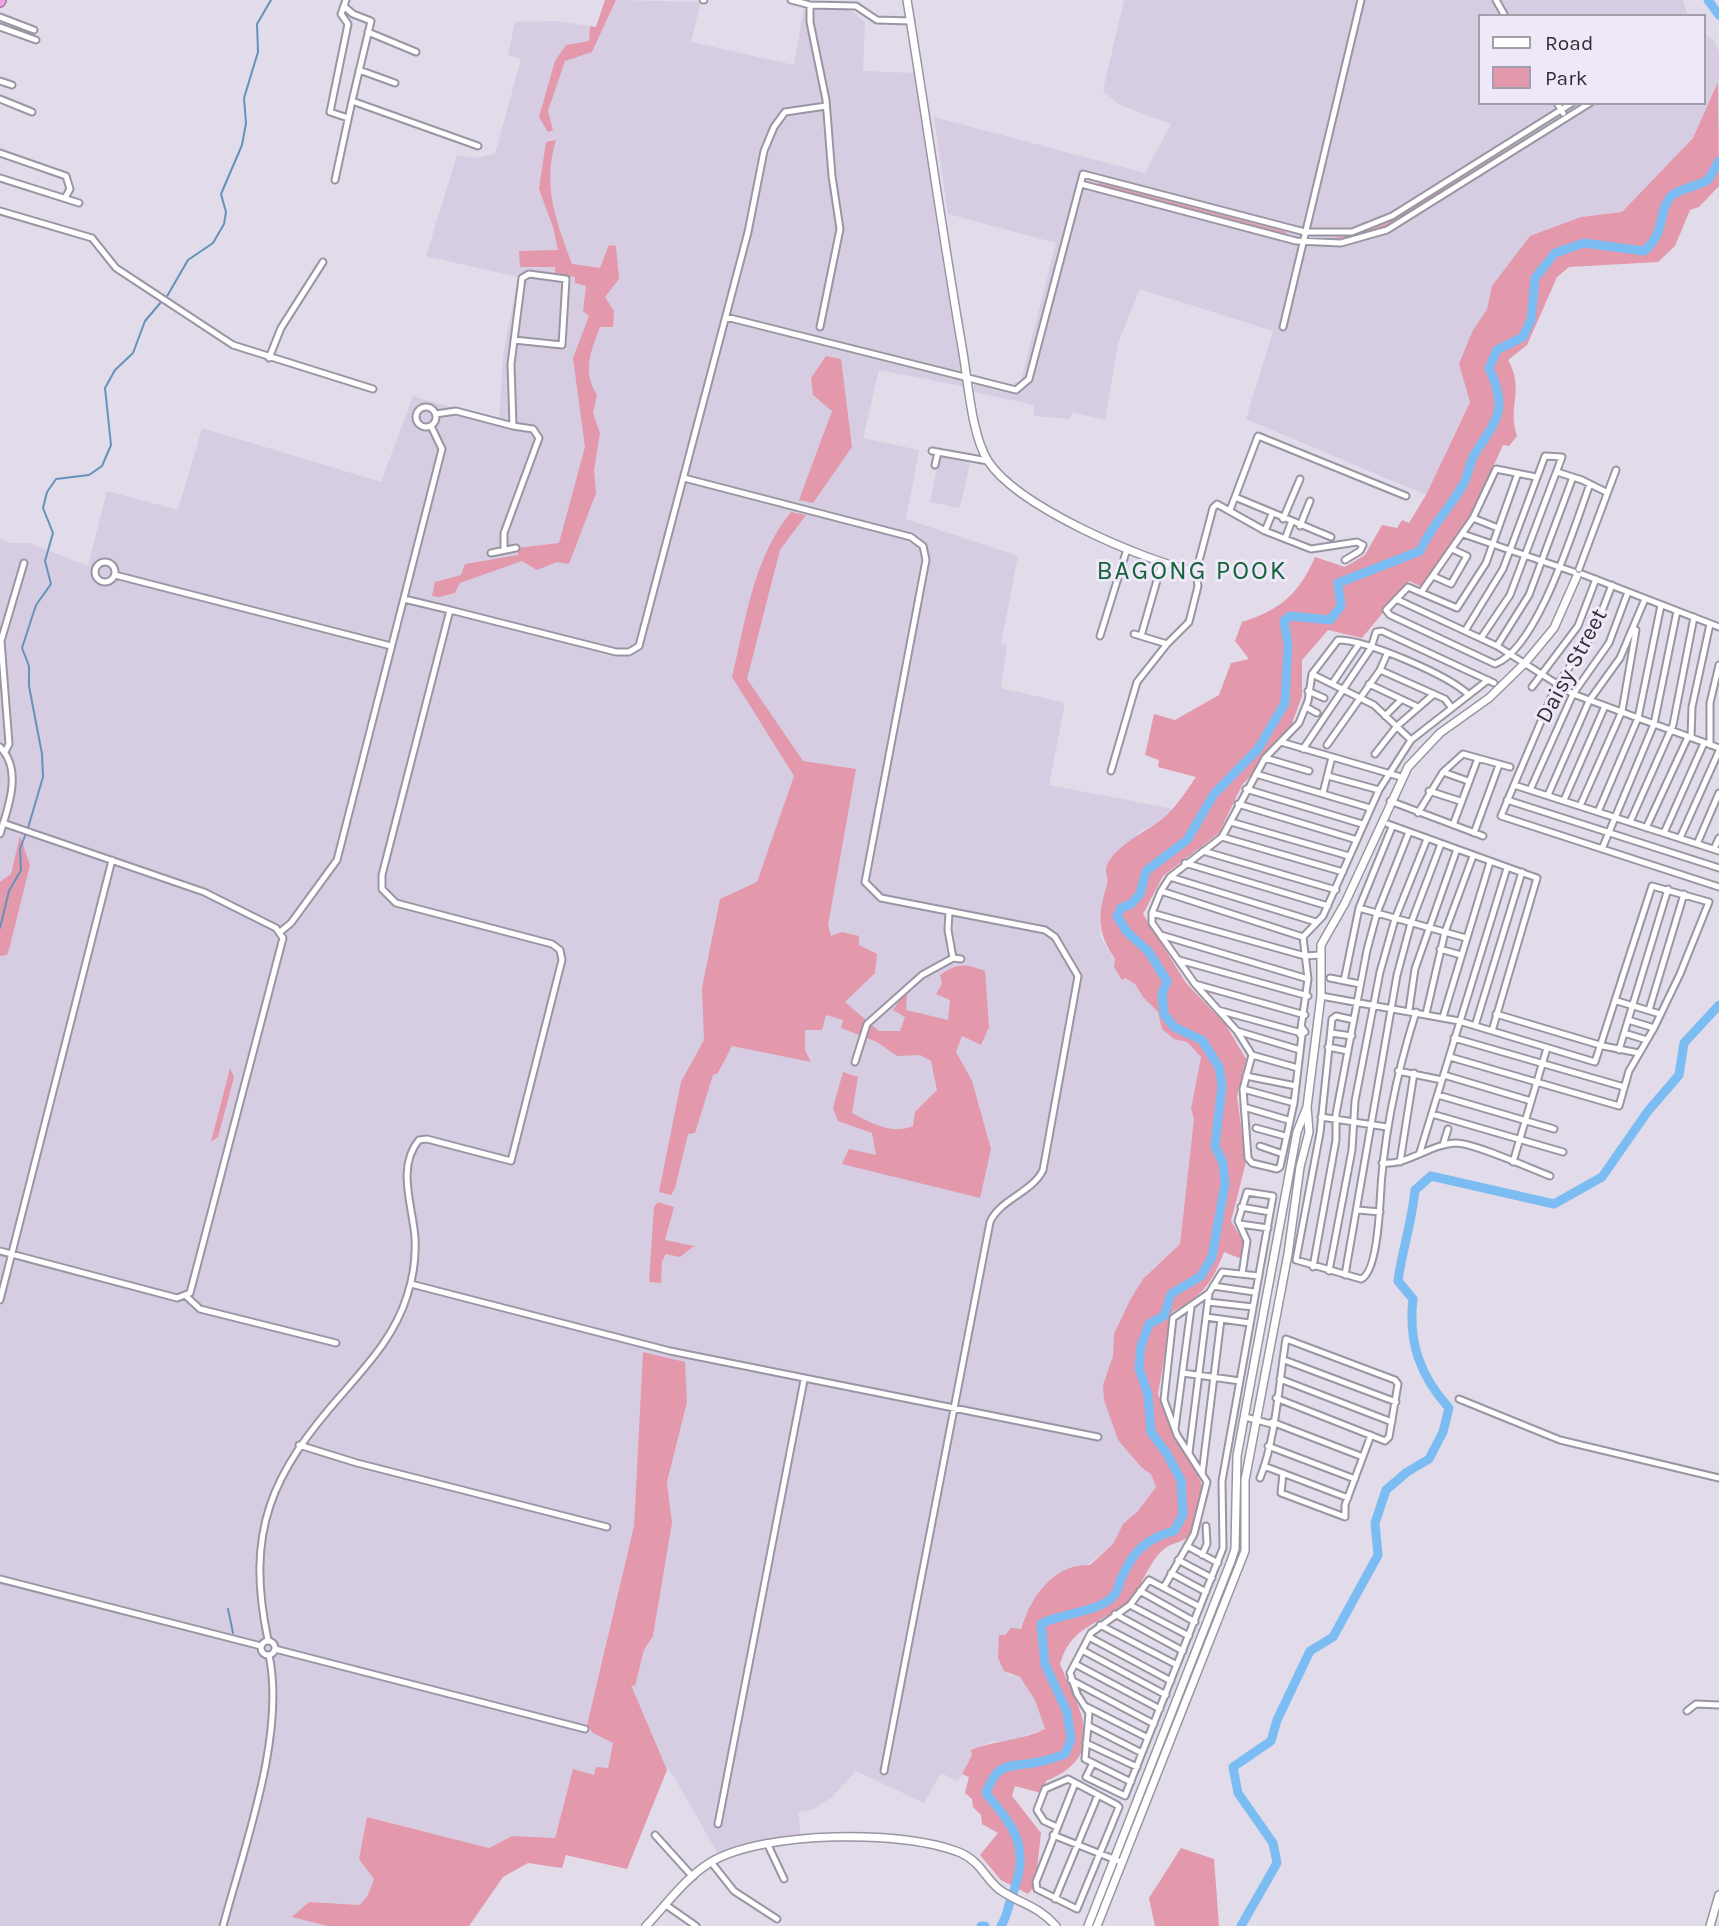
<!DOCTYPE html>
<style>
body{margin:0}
#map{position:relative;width:1719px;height:1926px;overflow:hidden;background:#e1dbea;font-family:Karla,sans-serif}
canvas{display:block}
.legend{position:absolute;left:1478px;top:14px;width:228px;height:91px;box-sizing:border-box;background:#eee8f8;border:2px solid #a29eaa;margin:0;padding:9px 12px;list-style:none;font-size:21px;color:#312e34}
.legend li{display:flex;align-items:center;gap:14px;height:35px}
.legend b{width:35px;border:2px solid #a29eaa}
</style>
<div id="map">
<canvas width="1719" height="1926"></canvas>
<ul class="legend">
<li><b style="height:9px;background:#fff"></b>Road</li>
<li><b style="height:19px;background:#e398ab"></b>Park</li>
</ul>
</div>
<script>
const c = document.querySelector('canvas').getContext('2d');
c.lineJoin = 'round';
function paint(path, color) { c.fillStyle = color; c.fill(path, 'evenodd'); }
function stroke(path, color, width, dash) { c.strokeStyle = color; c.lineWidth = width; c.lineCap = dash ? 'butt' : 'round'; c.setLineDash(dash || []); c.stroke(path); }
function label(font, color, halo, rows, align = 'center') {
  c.font = font + ' Karla,sans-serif'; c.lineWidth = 6; c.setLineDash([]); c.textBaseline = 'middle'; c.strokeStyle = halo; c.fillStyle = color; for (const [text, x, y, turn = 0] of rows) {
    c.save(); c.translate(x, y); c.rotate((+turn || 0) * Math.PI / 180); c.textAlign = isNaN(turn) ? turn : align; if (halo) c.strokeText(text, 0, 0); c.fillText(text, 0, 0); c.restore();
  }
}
paint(new Path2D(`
 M616 0 701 2 691 42 794 65 804 8 850 10 865 22 863 71 915 73 966 387 879 370 863 438 919 450 906 519 1018 556 1001 643 1007 646 1001 688 1065 703 1049 785 1173 809 1157 823 1139 832 1108 878 1099 918 1101 938 1125 977 1135 984 1143 997 1158 1012 1174 1039 1187 1042 1201 1057 1191 1109 1194 1119 1180 1244 1143 1279 1130 1300 1114 1334 1113 1356 1103 1385 1118 1440 1142 1468 1151 1473 1156 1487 1138 1511 1123 1524 1113 1544 1026 1614 1004 1666 1009 1675 1020 1677 1035 1700 1045 1729 1007 1742 993 1741 971 1751 972 1755 958 1781 941 1773 924 1803 856 1771 832 1797 814 1809 798 1812 801 1835 745 1844 718 1854 673 1775 663 1765 630 1685 644 1650 653 1636 672 1523 667 1482 687 1402 643 1352 634 1526 587 1725 593 1733 613 1743 608 1768 594 1775 573 1769 555 1838 512 1836 489 1848 368 1817 374 1879 368 1895 360 1905 309 1902 293 1917 327 1926H0V538L11 543H29L88 566 107 491 178 510 202 428 381 482 413 396 499 421 503 356 518 277 426 256 457 155 475 158 495 154 521 59 508 55 515 22 556 21 590 26 589 42 566 45 539 117 553 130 548 111 565 60 592 52Z
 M1124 0H1683L1688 16H1479V103H1703V33L1714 40 1719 52V80L1693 138 1622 212 1581 217 1492 286 1487 309 1472 332 1459 364 1470 401 1426 495 1246 419 1273 331 1140 289 1118 343 1105 420 1072 412 1070 419 1034 416V405L974 392V374L1012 385 1021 380 1056 243 948 214 934 117 1145 173 1171 124 1120 105 1103 91Z
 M939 456 970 463 960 508 930 502Z`), '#d6cde3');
paint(new Path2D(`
 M605 0H616L592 52 565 61 548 111 553 130 548 132 539 117 555 61 566 45 589 41 590 26 596 27Z
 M1718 82 1719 186 1699 207 1690 210 1675 246 1658 262 1569 267 1557 277 1527 345 1508 360C1525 390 1507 406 1517 436L1509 446 1503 445 1470 518 1422 587 1409 581 1362 638 1328 630 1302 660V696L1288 734 1242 785 1219 833 1163 876 1143 914 1186 983 1226 1025 1246 1059 1237 1097 1246 1162 1231 1221 1244 1243 1242 1256 1239 1258 1224 1252C1211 1285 1203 1295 1172 1312L1158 1394 1173 1434 1195 1468 1203 1488 1191 1533C1185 1543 1172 1542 1164 1549 1147 1563 1142 1589 1126 1603 1100 1625 1071 1625 1060 1664 1080 1711 1110 1755 1046 1781L1041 1793 1015 1786 1012 1796 1041 1833 1035 1886 1028 1894 1001 1880 980 1855 998 1833 982 1824 981 1815 973 1807 972 1799 965 1793 969 1777 962 1774 972 1755 971 1750C995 1740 1021 1741 1045 1729L1035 1700 1020 1677 1004 1671 998 1658 999 1635H1005L1011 1628 1021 1629C1030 1598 1054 1563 1090 1565L1113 1544 1123 1524 1138 1511 1156 1487 1151 1474 1142 1468 1118 1440 1104 1400 1103 1385 1113 1356 1114 1334 1130 1300 1143 1279 1180 1244 1194 1119 1191 1109 1201 1057 1187 1042 1174 1039 1162 1029 1158 1012 1143 997 1135 984 1125 978 1122 980 1114 967 1115 959C1096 930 1098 915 1107 884 1109 875 1103 872 1108 863 1118 845 1141 834 1157 823 1174 811 1185 793 1196 777L1158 767 1159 760 1145 755 1154 714 1175 720 1219 695 1231 663 1249 659 1235 641 1242 622C1280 610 1299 594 1315 557L1345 567 1365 555 1382 525 1397 528 1402 520 1409 523 1426 495 1470 402 1459 364 1472 332 1487 309 1492 286 1530 236 1581 217 1622 212 1693 138Z
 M1550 123 1389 225 1356 237 1327 239 1361 233 1388 223Z
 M556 140C542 186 556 221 572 264L600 268 609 245 616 246 619 279 605 297 614 311 613 327H600C591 351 582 371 597 395L593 413 600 433 594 470 596 493 569 564 557 562 537 570 522 561 460 583 455 593 439 597 432 596 435 582 461 575 465 564 518 555V548L559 543 585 447 573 358 589 316 583 311 586 286 575 283V277L555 274V267H520L519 251 558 250 553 227 539 189 546 142Z
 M1100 183 1286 232 1287 234 1097 184Z
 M826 356 841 359 852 447 813 503 799 500 832 411 813 395 811 378Z
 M791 512 806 515 780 550 747 679 803 761 856 769 828 925 831 936 842 932 859 936V945L877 954 875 973 845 1002 879 1031H900L905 1017 893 1010 904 994 907 995 906 1010 948 1020 950 1000 936 994 942 984 940 975C957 963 965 963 985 971L989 1027 981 1045 962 1036 956 1052 972 1081 991 1149 980 1198 842 1164 849 1149 876 1155 872 1133 838 1121 833 1108 843 1072 858 1077 852 1113C872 1123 891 1135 913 1126L915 1112 937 1090 931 1061 920 1055 897 1056 877 1042 841 1028 843 1020 826 1015 822 1030H805V1050L811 1062 732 1046 718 1073 713 1075 695 1133 688 1134 675 1188 671 1195 659 1192 681 1082 704 1040 702 988 720 899 757 882 794 776 732 677C746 620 753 558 791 512Z
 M20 836 30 865 10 946 7 955 0 956V882L11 874Z
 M230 1068 234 1077 218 1137 211 1142Z
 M658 1202 674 1207 665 1240 694 1246 680 1257 666 1254 662 1261 661 1283 649 1282 654 1207Z
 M643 1352 685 1362 687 1402 667 1482 672 1523 653 1636 644 1650 635 1686 631 1685 667 1770 627 1869 566 1855 562 1868 528 1863 503 1877 469 1926H327L292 1917 309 1902 360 1905 368 1895 374 1879 359 1859 367 1817 489 1848 512 1836 555 1838 573 1769 594 1775 596 1767 608 1768 613 1743 593 1733 587 1725 634 1526Z
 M1181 1848 1214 1859 1219 1926H1155L1149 1898Z`), '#e398ab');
stroke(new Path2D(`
 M166 298 188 260 213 243 224 224 226 212 221 194 242 145 246 123 244 98 258 52 257 24 271 0
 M28 828 43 777 42 754 29 686V666L22 648 36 605 51 584 45 561 53 533 43 508 47 492 56 479 89 475 102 466 111 445 105 388 115 370 133 353 145 321 162 301
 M0 928 9 891 21 870 20 849 26 833
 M228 1609 233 1633`), '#6592ba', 2);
stroke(new Path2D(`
 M1708 0 1719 15
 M981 1926H985
 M1001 1926C1007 1917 1008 1906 1012 1896 1030 1847 1017 1831 986 1793 998 1760 1009 1768 1038 1762 1047 1761 1056 1757 1065 1754L1071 1739 1067 1712 1045 1664 1041 1624C1062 1612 1102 1613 1116 1593 1119 1588 1119 1581 1122 1577 1133 1551 1147 1538 1174 1531L1183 1515 1181 1480 1167 1454 1151 1432 1148 1395 1139 1368 1141 1346 1149 1324 1164 1316 1171 1294 1201 1276 1212 1257 1225 1184 1223 1163 1215 1146 1222 1085 1219 1067 1202 1040 1174 1027 1164 1014 1162 994 1167 981 1148 951 1127 932 1117 916 1121 908 1131 904 1140 894 1146 871 1187 840 1214 794 1258 749 1285 703 1288 645 1284 621 1290 616 1330 620 1341 606 1338 583 1420 551C1431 526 1451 507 1464 483 1468 475 1469 465 1473 457 1495 420 1510 413 1489 368L1497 350 1523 337 1531 320 1535 278 1555 253 1584 243 1644 251C1666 234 1658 210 1671 196 1676 190 1700 185 1708 180L1719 161
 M1241 1926 1277 1863 1273 1843 1238 1793 1233 1767 1271 1741 1277 1720 1310 1651 1333 1637 1378 1555 1375 1523 1386 1490 1407 1472 1429 1459 1443 1432 1449 1408C1420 1376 1408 1342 1413 1299L1398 1281C1402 1250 1412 1222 1415 1190L1431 1176 1554 1204 1602 1177 1648 1111 1679 1075 1684 1043 1719 1005`), '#7bbdf3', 9);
const street = new Path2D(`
 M346 0 341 14 348 24 330 112 348 118
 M703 0H704
 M791 0 810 5 856 6 877 20 911 21
 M1496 0 1505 16
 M810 5V22L826 100 832 176 840 229 820 327
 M345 7 353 14 371 21 352 101 478 146
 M0 17 34 30
 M0 27 36 40
 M368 32 416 52
 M359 70 395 83
 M0 81 12 85
 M0 99 32 112
 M1557 103 1563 113
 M0 153 66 176 70 189 65 198
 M0 178 79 203
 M335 180 352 101
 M1081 184 1296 241 1341 243 1387 230 1590 103
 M0 211 92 238 116 268 233 345 373 389
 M726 317 1016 390 1029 379 1083 174 1305 232H1352L1392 216 1572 103
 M1283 327 1361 0
 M269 358 281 328 323 262
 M416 417a10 10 0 1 1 20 0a10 10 0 1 1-20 0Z
 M436 414 456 411 513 426 511 364 522 278 529 274 566 279 562 345 514 340
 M932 451 988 461
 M935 465 938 452
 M1557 472 1582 480 1606 492
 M1518 473 1486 563 1457 608 1408 587 1386 610 1390 615 1495 664C1538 648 1574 527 1590 484
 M684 478 911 537 923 546 926 560 865 882 881 898 1045 930 1055 937 1078 976 1043 1170C1032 1193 1000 1199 990 1222L884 1771
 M1235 497 1331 537
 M1230 510 1258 436 1406 496
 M1473 518 1498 528
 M1283 519 1300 479
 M1300 526 1310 501
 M1265 531 1272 514
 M1463 534 1574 572
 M1285 539 1291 523
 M504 549V533L539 438 533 429 513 426
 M491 553 516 548
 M95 572a10 10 0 1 1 20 0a10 10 0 1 1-20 0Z
 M1579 569 1616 470
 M1582 574 1719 627
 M115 575 391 646
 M1433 576 1451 584 1467 556 1452 549
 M1422 591 1473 518 1496 469 1536 477
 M404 599 450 610
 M1396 599 1497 646 1573 694 1719 748
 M1465 631 1503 569 1545 456 1562 457 1510 595 1481 638
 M1100 636 1127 549
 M1141 636 1162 563
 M1167 644 1189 622 1198 586 1196 572 1213 508 1217 504 1265 531 1311 549 1357 542 1363 545 1360 551 1345 560
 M1497 646 1529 595 1573 477
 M1380 670 1445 699 1451 707
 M1312 674 1374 705 1411 740
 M1332 684 1359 644
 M1369 684 1418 707
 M1532 687 1578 626 1596 579
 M1308 691 1324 698
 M1306 707 1317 713
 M1385 716 1401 700
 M1691 738 1692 707 1710 624
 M1281 742 1401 777
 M1327 745 1380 670 1387 654
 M1710 745V703L1719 665
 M0 747C23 770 8 808 0 834
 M1303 749 1371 648 1376 632 1382 631 1494 683
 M5 752 9 744 1 641 24 563
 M1375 754 1397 726 1434 694
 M1265 758 1309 771
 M1111 771 1137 682 1167 644 1134 634
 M1443 772 1468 781
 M1256 774 1370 808
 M1328 776 1379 790
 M1514 785 1556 686 1593 634 1612 585
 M1246 789 1362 824
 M1530 790 1573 694 1609 643 1628 592
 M1429 791 1460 801
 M1323 793 1332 757
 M1548 795 1589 701 1620 658 1645 599
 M1507 800 1719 868
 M1564 800 1605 706
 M1390 801 1483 836
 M1238 804 1357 840
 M1580 806 1622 711 1636 630
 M1598 812 1638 718 1661 605
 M1418 813 1443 772 1463 754 1510 767
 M1231 822 1349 856
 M1630 822 1673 725 1694 617
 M1388 824 1537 878 1492 1031
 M1453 825 1478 758
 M1646 828 1688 737
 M1474 833 1499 765
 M1664 833 1704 743
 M1222 837 1343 872
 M1680 838 1719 751
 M1697 844 1719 793
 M1602 849 1654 724 1677 611
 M1714 849 1719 838
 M1203 851 1336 890
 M1185 863 1328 906
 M1170 877 1316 922
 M1719 887 1501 816 1514 785 1719 851
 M1161 891 1303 937
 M1359 908 1466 938
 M949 911 948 930 953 958
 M1152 913 1305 956 1320 955
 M280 932 291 923 337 860 442 449 431 426
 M1161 935 1308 979
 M1440 949 1461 955
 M1179 960 1308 996
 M1330 978 1360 984
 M1344 981 1359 908 1392 827
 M1195 984 1305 1015
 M1321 996 1459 1021 1595 1062 1652 886 1709 902 1680 974 1654 1028 1628 1020
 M1617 1001 1660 1014
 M1218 1010 1298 1032
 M1409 1010 1415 969 1457 849
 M1649 1010 1684 894
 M1426 1014 1445 932 1473 856
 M1496 1014 1603 1046 1639 1053
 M1443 1017 1490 862
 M1354 1020 1336 1016 1332 1019 1320 1133 1296 1260 1361 1279C1376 1273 1379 1220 1380 1203 1383 1137 1396 1075 1416 1012
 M1475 1026 1522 872
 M1303 1029 1305 1032 1300 1035 1308 979 1303 937 1323 916 1379 790 1411 740 1488 680
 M1237 1031 1300 1050
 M1331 1033 1352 1036
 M1624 1033 1647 1040
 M1302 1035 1294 1103 1280 1167 1277 1169 1252 1163 1248 1158 1243 1089 1252 1055 1237 1031 1195 984 1152 923V913L1161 891 1170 877 1222 837 1265 758 1299 723 1308 701 1312 674 1338 640C1367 640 1448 675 1469 695
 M1454 1038 1624 1087
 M1328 1047 1348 1051
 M1619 1050 1668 889
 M1252 1055 1298 1068
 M1450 1057 1619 1106 1629 1071 1654 1028
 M855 1062 867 1024 922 975 953 958 961 959
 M1398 1071 1442 1080
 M1444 1075 1531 1101
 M1246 1076 1296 1086
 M1243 1089 1294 1103
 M1438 1095 1554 1129
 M1244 1107 1288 1120
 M1432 1114 1563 1152
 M1321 1117 1387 1127
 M1256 1128 1285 1136
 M1443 1145 1448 1129
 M1260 1146 1283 1154
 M1420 1152 1507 868
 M1400 1162 1414 1073
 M1513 1162 1547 1048
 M1382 1163C1407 1166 1430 1144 1456 1143 1474 1143 1529 1168 1550 1176
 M1241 1207 1270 1212
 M1358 1210 1380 1212
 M1240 1224 1268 1228
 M0 1251 177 1298 190 1293 283 938 276 928 204 892 3 823
 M1313 1267 1336 1140V1114L1367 950 1377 913 1409 832
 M1329 1271 1352 1150 1355 1101 1380 972 1395 919 1427 839
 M1345 1275 1397 975 1411 923 1441 844
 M411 1284 670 1351 1098 1437
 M1213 1286 1254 1292
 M186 1296 200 1309 336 1343
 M0 1300 112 860
 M1208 1302 1253 1307
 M1206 1317 1250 1323
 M1287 1361 1396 1402
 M1183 1373 1240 1381
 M1280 1379 1392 1422
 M1459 1399 1560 1440 1719 1478
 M1245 1417 1271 1424
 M1272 1422 1363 1457
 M1175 1429 1191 1308
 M299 1445 357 1463 607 1527
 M1268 1446 1355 1479
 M1189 1453 1209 1293
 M1264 1466 1348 1498
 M1283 1473 1281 1493 1345 1517V1505L1371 1435
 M1202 1474 1221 1319
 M1260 1478C1276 1438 1279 1382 1286 1339L1395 1380 1398 1384 1389 1437 1385 1441 1276 1398
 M1187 1546 1218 1563
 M1202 1555 1207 1544 1206 1526
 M1178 1560 1212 1578
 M1171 1573 1206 1592
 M0 1579 261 1646
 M1164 1587 1194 1534 1207 1482 1177 1435 1164 1400 1173 1318 1209 1293 1222 1272 1259 1276
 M1140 1591 1195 1622
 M1130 1605 1189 1636
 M1115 1614 1183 1651
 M1100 1625 1177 1665
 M1089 1637 1171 1681
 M268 1640C245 1531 271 1474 343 1393 369 1363 395 1335 407 1296 413 1278 416 1257 415 1238 413 1207 396 1167 419 1140L427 1139 511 1161 562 960 560 950 552 944 396 903 382 889V875L450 610 616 652H629L639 646 748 232 764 151 774 127 785 112 826 106
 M261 1648a7 7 0 1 1 14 0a7 7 0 1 1-14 0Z
 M275 1649 585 1729
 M1082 1650 1166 1695
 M1075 1664 1160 1709
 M1071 1680 1154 1724
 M1087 1707 1148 1738
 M1687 1711 1696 1704 1719 1705
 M1089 1726 1142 1753
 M1086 1743 1137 1767
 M1093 1763 1086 1777 1125 1796 1223 1548 1222 1481 1273 1196 1247 1192 1238 1221 1247 1241 1242 1274
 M1131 1782 1085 1759 1089 1713 1077 1694 1070 1673 1091 1633 1130 1605 1149 1580 1200 1607
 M718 1824 804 1380
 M1057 1827 1044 1821 1037 1810 1045 1789 1068 1779 1117 1805 1119 1807 1077 1909 1037 1889 1036 1882 1075 1783
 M655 1835 693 1877
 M1053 1835 1121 1862
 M767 1843 784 1879
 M711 1862 734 1891 777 1919
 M1055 1899 1098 1795
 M666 1905 696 1926
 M223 1926C244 1847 286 1735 269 1655`);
const secondary = new Path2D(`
 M907 0C926 116 942 231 962 347 968 379 971 434 988 461 1018 507 1142 560 1196 572
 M646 1926C666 1905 686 1877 711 1862 763 1831 905 1829 961 1853 983 1863 987 1883 1003 1892 1024 1905 1038 1906 1056 1926
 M1088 1926 1231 1561 1235 1549 1237 1456 1297 1132 1307 1107
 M1097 1926 1245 1551V1480L1288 1254 1300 1167 1309 1132 1307 1107 1321 996V945L1345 903 1408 767 1440 733 1489 698 1525 663 1554 628 1577 576
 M1710 1926 1719 1895`);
const highway = new Path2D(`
 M0 2 1 0`);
stroke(street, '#9a95a3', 9);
stroke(secondary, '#9a95a3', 10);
stroke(highway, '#ad79a5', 12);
stroke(street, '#fff', 5);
stroke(secondary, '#fff', 7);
stroke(highway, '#f0a2e2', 9);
label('23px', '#312e34', '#eee8f8', [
 ["Daisy Street",1572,666,-62]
]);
c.letterSpacing = '2px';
label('26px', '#146239', '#eee8f8', [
 ["BAGONG POOK",1192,572]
]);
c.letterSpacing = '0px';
</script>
